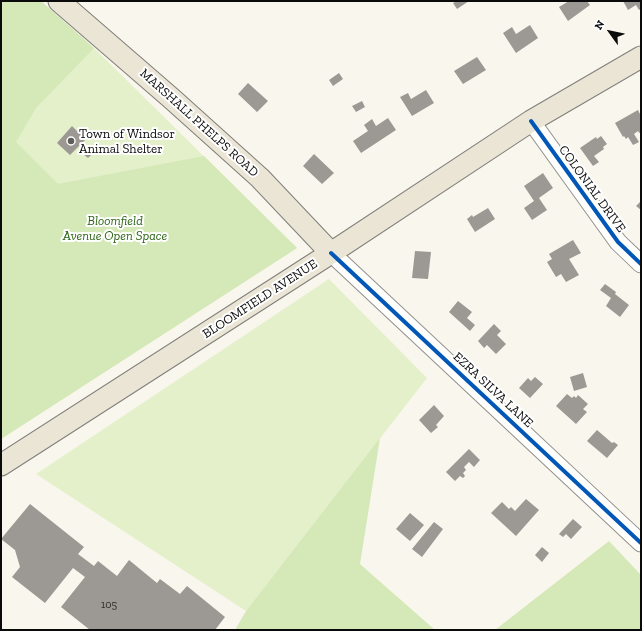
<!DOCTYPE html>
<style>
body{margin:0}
#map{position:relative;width:642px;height:631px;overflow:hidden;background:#f9f6ed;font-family:"Zilla Slab",serif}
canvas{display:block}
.frame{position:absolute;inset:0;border:2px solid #0a0a0a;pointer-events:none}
.north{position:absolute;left:590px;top:12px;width:40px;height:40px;-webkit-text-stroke:3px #fff;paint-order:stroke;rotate:303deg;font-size:11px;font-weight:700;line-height:16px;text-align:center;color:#0a0a0a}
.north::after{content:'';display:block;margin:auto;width:14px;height:18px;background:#0a0a0a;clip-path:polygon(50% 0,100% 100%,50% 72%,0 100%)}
</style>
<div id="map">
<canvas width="642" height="631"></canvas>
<div class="frame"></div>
<div class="north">N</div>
</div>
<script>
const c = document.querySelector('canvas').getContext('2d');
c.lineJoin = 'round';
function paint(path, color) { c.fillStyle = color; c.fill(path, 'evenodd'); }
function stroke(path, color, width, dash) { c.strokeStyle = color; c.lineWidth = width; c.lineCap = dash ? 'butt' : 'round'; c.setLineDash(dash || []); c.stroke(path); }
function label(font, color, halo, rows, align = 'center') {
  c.font = font + ' "Zilla Slab",serif'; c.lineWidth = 4; c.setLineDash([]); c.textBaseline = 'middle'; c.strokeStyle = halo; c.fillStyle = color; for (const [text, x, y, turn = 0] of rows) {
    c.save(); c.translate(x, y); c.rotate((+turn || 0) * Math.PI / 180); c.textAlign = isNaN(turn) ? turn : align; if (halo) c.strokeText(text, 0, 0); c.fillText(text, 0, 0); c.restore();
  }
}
paint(new Path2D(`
 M1 1H41L94 48 297 248 1 439Z
 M329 279 427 378 246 611 36 474Z`), '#e4f0ca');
paint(new Path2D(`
 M1 1H41L94 48 36 108 16 142 58 184 204 156 297 248 1 439Z
 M380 438 360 564 435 630H235L246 611Z
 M609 541 641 575V630H495Z`), '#d5e8b8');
paint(new Path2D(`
 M457 1H469L457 9 453 3Z
 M569 1H587L590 5 568 21 559 7Z
 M623 1H641V9L639 10 636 5 628 10Z
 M530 25 538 38 516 53 503 33 512 27 516 34Z
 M477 57 486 70 463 84 454 71Z
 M339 73 343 79 333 86 329 80Z
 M248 83 268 101 257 112 238 94Z
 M426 90 434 103 412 116 400 97 408 93 411 99Z
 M362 101 365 107 356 112 352 106Z
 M638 110 641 116V132L639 133 638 131 634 134 639 142 633 145 628 137 626 139 624 136 623 137 615 123Z
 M388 118 396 130 361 153 353 141 368 131 364 125 372 119 376 126Z
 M72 126 77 131 80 128 84 132 81 134 86 139 70 155 57 143Z
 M601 136 607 144 603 147 604 149 594 156 599 162 593 166 580 148 596 137 597 139Z
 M88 148 93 153 88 158 83 154Z
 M314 154 334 173 322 184 303 166Z
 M543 173 553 188 539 198 547 210 532 220 524 208 534 201 524 186Z
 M641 201V210L636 206Z
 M488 208 495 219 475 232 467 219 472 215 473 217Z
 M573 240 581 253 569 259 579 275 566 282 561 274 556 277 547 262 552 259 549 254Z
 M415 251 431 252 428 279 412 278Z
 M605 284 616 292 615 294 629 305 620 317 606 306 611 298 600 290Z
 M458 301 472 312 467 318 475 325 470 331 449 312Z
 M494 324 501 331 497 335 506 344 496 354 487 345 484 348 478 341Z
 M583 373 587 387 574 391 570 377Z
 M535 377 543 384 530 398 519 388 528 378 531 381Z
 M567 394 572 398 574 396 576 398 578 395 588 404 583 409 587 412 576 424 556 406Z
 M434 405 444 416 436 425 438 427 431 433 419 420Z
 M597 430 612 443 614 442 618 445 607 458 587 441Z
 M469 449 480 460 474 467 469 462 464 467 466 470 463 473 465 476 463 478 460 476 455 481 446 472Z
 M526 499 539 510 516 536 491 513 502 502 509 509 511 507 515 511Z
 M30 504 84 547 78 554 94 566 98 561 117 576 129 560 157 583 160 579 180 594 187 586 225 617 215 630H90L61 607 85 577 73 568 45 603 12 577 20 567 15 550 1 539Z
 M410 513 424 525 410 541 396 529Z
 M573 519 582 527 571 539 566 534 563 537 559 534Z
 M434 522 443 529 422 557 412 549Z
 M542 547 549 553 542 562 535 555Z`), '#9c9893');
const minor = new Path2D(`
 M531 121 618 242 641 264
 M331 253 641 543`);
const major = new Path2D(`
 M59 1 171 98 260 178 331 253
 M1 465 331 253 531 121 641 57`);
stroke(minor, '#92908c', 19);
stroke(major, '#7f7e7a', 23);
stroke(minor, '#fefefc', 17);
stroke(major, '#ebe5d6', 21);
stroke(new Path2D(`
 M531 121 618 242 641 264
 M331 253 641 543`), '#0057b8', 4);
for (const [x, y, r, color] of [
 [71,141,4,"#5e5d59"]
]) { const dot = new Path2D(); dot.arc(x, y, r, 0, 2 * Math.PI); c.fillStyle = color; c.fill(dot); stroke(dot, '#fff', 1.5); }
label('11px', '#2e2e2c', null, [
 ["105",109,605]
]);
label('13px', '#0a0a0a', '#fff', [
 ["MARSHALL PHELPS ROAD",199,123,42],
 ["COLONIAL DRIVE",592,189,54],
 ["BLOOMFIELD AVENUE",260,299,-33],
 ["EZRA SILVA LANE",493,390,43]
]);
label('13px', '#0a0a0a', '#fff', [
 ["Town of Windsor",79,134],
 ["Animal Shelter",79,149]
], 'left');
label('italic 13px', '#2d6517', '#fff', [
 ["Bloomfield",115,221],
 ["Avenue Open Space",115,236]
]);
</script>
